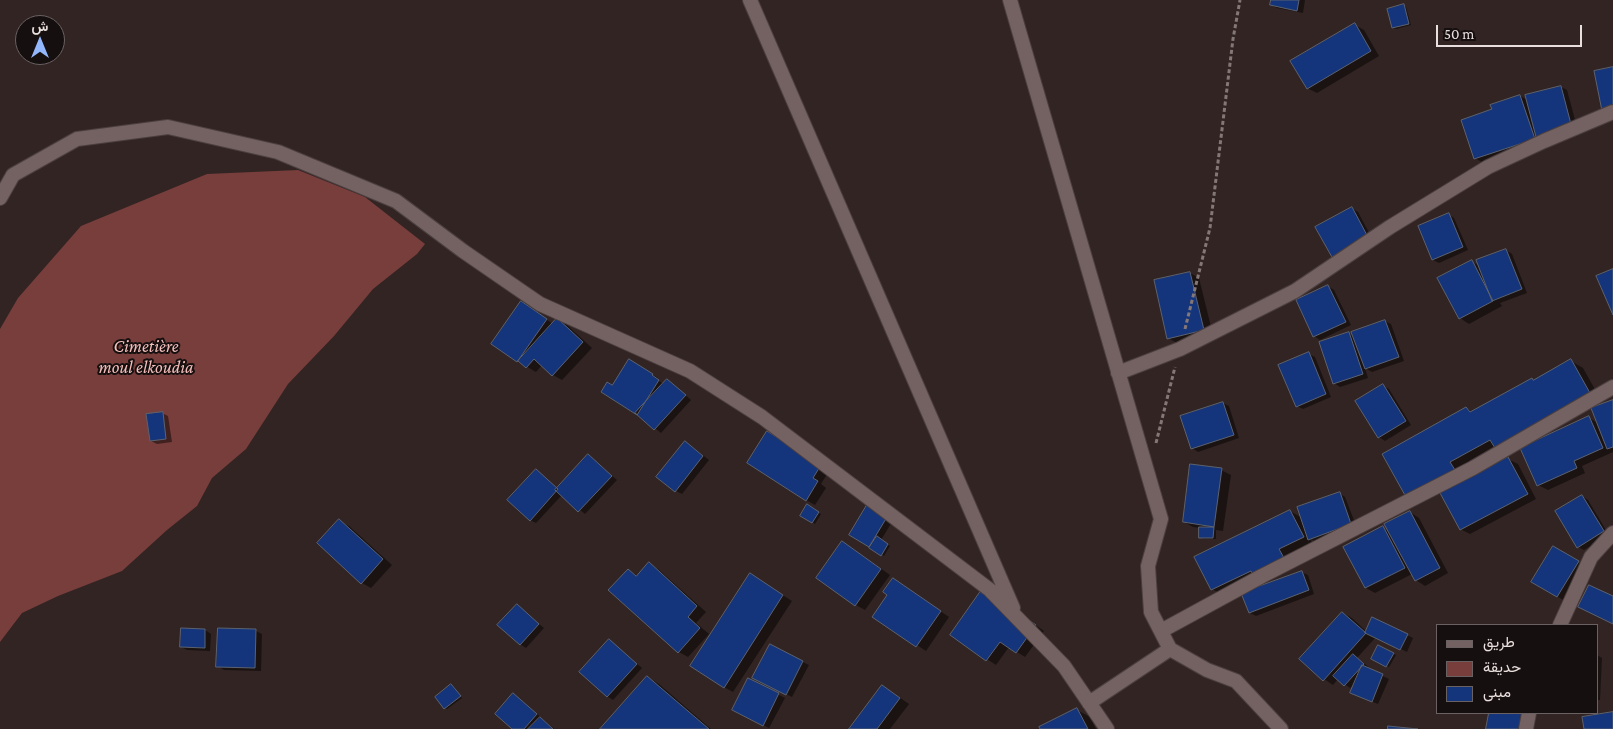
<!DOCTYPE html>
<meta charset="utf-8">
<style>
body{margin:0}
#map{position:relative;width:1613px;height:729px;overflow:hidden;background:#322423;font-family:"Crimson Pro",Vazirmatn,serif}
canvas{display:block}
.legend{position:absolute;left:1436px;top:624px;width:162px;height:90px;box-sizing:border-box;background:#160f0f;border:1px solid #6a6262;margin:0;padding:6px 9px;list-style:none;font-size:15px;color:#e9dfde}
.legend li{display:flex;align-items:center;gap:10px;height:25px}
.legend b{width:25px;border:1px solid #6a6262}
.north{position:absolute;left:15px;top:15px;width:50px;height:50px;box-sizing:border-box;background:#160f0f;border:1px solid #6a6262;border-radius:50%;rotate:0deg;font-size:14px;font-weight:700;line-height:20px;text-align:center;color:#e9dfde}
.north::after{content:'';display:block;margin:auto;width:18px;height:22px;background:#92b7fd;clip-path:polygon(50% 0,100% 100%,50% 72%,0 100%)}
.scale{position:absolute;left:1436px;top:25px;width:146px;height:22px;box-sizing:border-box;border:2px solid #e9dfde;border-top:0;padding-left:6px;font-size:15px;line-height:18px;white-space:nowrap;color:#e9dfde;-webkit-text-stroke:4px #160f0f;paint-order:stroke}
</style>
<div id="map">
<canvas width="1613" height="729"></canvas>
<ul class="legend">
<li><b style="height:6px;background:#736261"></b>طريق</li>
<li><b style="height:14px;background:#783e3c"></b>حديقة</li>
<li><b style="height:14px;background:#14357c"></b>مبنى</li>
</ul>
<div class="north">ش</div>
<div class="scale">50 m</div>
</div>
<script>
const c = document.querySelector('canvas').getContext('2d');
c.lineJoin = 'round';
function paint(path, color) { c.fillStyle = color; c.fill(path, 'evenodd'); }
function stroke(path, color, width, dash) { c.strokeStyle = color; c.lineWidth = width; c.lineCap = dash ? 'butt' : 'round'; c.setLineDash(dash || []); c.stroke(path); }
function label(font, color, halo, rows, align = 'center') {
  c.font = font + ' "Crimson Pro",serif'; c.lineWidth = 4; c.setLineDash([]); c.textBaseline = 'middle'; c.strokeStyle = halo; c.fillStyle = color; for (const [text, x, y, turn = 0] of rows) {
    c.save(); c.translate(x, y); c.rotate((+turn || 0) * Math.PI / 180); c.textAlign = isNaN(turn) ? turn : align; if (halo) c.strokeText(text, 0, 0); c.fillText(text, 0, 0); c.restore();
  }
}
paint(new Path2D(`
 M298 170 365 197 425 244 417 254 373 289 334 336 288 384 246 449 212 478 197 506 167 530 122 571 58 596 22 613 0 642V329L18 298 81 226 207 174Z`), '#783e3c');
paint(new Path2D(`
 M1272 0H1305L1303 13 1277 8 1271 5Z
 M1403 6 1406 7 1411 25 1396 29 1393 28Z
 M1355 25 1364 30 1379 56 1317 93 1307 88Z
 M1561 87 1567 90 1578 131 1485 164 1475 158 1494 110 1520 96 1528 100Z
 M1352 208 1358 212 1374 242 1340 261Z
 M1448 214 1454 218 1468 250 1439 263 1433 260 1419 227Z
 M1506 250 1512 254 1527 293 1500 303 1502 306 1469 324 1460 318 1472 262 1480 266Z
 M1190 273 1199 278 1213 335 1177 343 1168 338Z
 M1328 286 1334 290 1351 325 1320 340 1314 336Z
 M527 306 553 324 558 320 567 325 592 348 562 380 553 375 542 365 536 372 517 361Z
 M1385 321 1391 324 1404 361 1372 372 1365 368 1368 378 1340 387 1334 383 1349 333 1354 337Z
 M1309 354 1315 357 1331 397 1303 409 1297 406Z
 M629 360 658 378 657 380 664 384 667 380 673 384 691 400 661 433 638 414 613 387Z
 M1571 361 1583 368 1601 400 1564 421 1565 423 1523 446 1524 448 1589 418 1598 423 1613 402V452L1582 466 1585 473 1548 490 1538 485 1521 447 1419 503 1466 408 1473 412Z
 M1383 386 1389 389 1411 425 1385 441 1379 437 1357 402Z
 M1223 403 1229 406 1239 438 1198 452 1192 448Z
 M162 413 168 416 172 442 157 444 151 441Z
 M768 433 829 471 821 484 826 488 815 505 806 500Z
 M691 446 709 460 682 494 676 491Z
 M589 456 617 480 585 514 562 495 536 523 530 520 536 471 558 489Z
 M1508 459 1518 464 1536 499 1470 534 1460 529Z
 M1221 470 1231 475 1223 531 1216 530V539H1203L1200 537V528L1193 527 1184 522Z
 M1339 493 1345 497 1357 528 1315 542 1311 539 1312 543 1288 554 1292 563 1221 594 1212 589 1290 511 1302 518Z
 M1582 496 1588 500 1609 535 1584 550 1578 547Z
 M807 506 821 514 815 524 802 515Z
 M867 507 892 522 881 540 890 546 884 556 851 535Z
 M1410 512 1419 518 1448 573 1425 586 1416 580 1412 574 1375 593 1366 588 1383 528 1390 532Z
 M339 521 349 526 392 565 371 588 362 583Z
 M852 548 890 575 865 610 856 605Z
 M1554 548 1584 566 1563 600 1533 581Z
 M649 564 658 569 706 612 696 623 709 634 688 657 679 652 628 570 638 576Z
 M1301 572 1308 575 1314 594 1256 616 1250 613Z
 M759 580 792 601 733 692 724 687Z
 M902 585 949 617 926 651 874 617Z
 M993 595 1044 631 1025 657 1009 647 996 665 951 635Z
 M517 606 544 628 526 648 520 644Z
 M1343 613 1352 618 1367 632 1407 635 1413 638 1407 652 1376 637 1357 658 1370 668 1368 669 1389 679 1378 704 1358 696 1356 683 1350 688 1338 679 1333 685 1324 679Z
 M205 630 211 634 210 651 187 650 181 647Z
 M256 631 262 634 261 671 224 670 218 666Z
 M609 640 642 668 613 700 607 696Z
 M770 646 809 665 792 697 760 681Z
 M1379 646 1396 655 1389 667 1372 659Z
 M1597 655 1602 658 1600 700H1597Z
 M647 677 659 684 711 729H602Z
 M748 679 785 698 769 728 739 713Z
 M883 686 909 704 890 729H850Z
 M454 687 462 698 447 709 445 708Z
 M513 695 519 698 554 729H514Z
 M1077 710 1090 717 1096 729H1041Z
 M1490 713H1537L1534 729H1488Z`), '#0007');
const building = new Path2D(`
 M1271 0H1299L1297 11 1270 5Z
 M1404 4 1409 24 1392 28 1387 9Z
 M1355 23 1371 51 1307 89 1290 61Z
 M1613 67V114L1603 116 1594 71Z
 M1561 86 1572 128 1536 137 1525 95Z
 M1520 95 1535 139 1474 159 1461 120 1492 109 1490 105Z
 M1352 207 1369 239 1333 259 1315 227Z
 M1449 213 1463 247 1432 260 1418 226Z
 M1506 249 1522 289 1492 301 1476 260Z
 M1472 260 1493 301 1459 319 1437 278Z
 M1613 269V315L1596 276Z
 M1190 272 1204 330 1167 339 1154 280Z
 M1328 285 1346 322 1313 337 1296 300Z
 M521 301 547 319 517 362 491 344Z
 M557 318 583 342 552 376 534 359 526 368 518 361Z
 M1385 320 1399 357 1365 369 1351 332Z
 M1349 332 1363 374 1333 384 1319 342Z
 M1309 352 1326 394 1296 407 1278 365Z
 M629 359 653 374 652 375 659 380 637 415 601 392 607 382 612 385Z
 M1571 359 1590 393 1552 414 1553 416 1495 448 1490 440 1450 462 1455 470 1406 497 1382 454 1466 407 1470 412 1532 378 1533 380Z
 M667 379 686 395 654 430 635 413Z
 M1383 384 1406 421 1378 438 1355 401Z
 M1613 400V447L1607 449 1591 408Z
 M1223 402 1234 435 1191 449 1180 416Z
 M163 412 166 439 150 441 146 414Z
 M1589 416 1603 448 1574 461 1577 468 1537 486 1520 448Z
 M767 431 821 465 813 478 818 481 806 501 747 463Z
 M685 441 703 456 675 492 656 477Z
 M588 454 612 476 578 512 555 490Z
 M1508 457 1528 494 1460 530 1440 493Z
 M1190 464 1222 468 1214 527 1183 522Z
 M536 469 558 489 530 521 507 500Z
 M1340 492 1351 524 1308 540 1297 507Z
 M1582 495 1604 531 1577 548 1555 511Z
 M807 504 819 512 812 523 800 516Z
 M867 505 887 517 869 547 849 535Z
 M1290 510 1304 537 1279 549 1284 558 1252 573 1251 571 1211 590 1194 557Z
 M1410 511 1440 568 1415 581 1384 524Z
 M339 519 383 559 361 584 317 543Z
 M1383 526 1405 568 1365 588 1343 547Z
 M1199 527H1214L1213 538H1199Z
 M877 536 888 544 881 556 869 548Z
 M842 541 881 569 855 606 816 578Z
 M1553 546 1579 561 1557 597 1531 582Z
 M649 562 697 606 688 617 700 628 678 653 608 590 628 569 636 576Z
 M1302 571 1309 590 1249 613 1241 593Z
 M750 573 783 595 724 688 690 666Z
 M893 578 941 611 916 647 872 617 887 595 883 592Z
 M1589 585 1613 596V624L1578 607Z
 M983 588 1036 625 1016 653 1000 642 986 661 950 635Z
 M517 604 539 624 520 645 497 625Z
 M1342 612 1366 633 1323 681 1299 659Z
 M1372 617 1408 634 1400 650 1365 633Z
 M181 628 205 629V648L180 647Z
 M218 628 256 629 255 668 216 667Z
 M609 639 637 664 607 697 579 672Z
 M770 644 803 661 786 695 752 678Z
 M1378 645 1394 653 1386 667 1371 659Z
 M1353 654 1364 664 1344 686 1333 676Z
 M1362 665 1383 674 1372 702 1350 693Z
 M647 676 709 729H600Z
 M748 678 779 693 763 726 732 710Z
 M451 684 461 696 444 709 435 697Z
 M882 685 900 698 877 729H849Z
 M513 693 537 714 524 729H512L495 714Z
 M1077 708 1088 729H1040L1039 727Z
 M1613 712V729H1584L1582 717Z
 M1489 713H1527L1524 729H1486Z
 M540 717 553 729H528Z
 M1388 726 1418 729H1388Z`);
paint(building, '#14357c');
stroke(building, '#5c626f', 1);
const minor = new Path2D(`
 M750 0 1013 608
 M1010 0 1161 519 1148 566 1151 612 1170 649 1207 670 1236 681 1281 729
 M0 198 13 175 77 139 168 127 278 152 396 201 463 251 540 304 690 371 762 417 990 590 1064 666 1107 729
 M1118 373 1180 349 1295 291 1390 227 1488 167 1544 141 1613 112
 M1560 625 1591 557 1613 533
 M1161 631 1262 576 1473 468 1613 387
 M1089 703 1170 649
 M1526 729 1529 713`);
stroke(minor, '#4c3f3f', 16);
stroke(new Path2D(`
 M1185 329 1210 228 1233 39 1240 0
 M1156 443 1175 367`), '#847877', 3, [4, 2.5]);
stroke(minor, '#736261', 14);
label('italic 18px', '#f5bfbb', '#160f0f', [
 ["Cimetière",146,346],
 ["moul elkoudia",146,367]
]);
</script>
